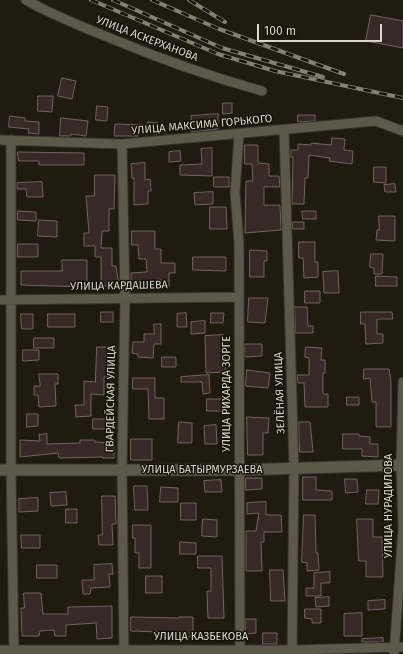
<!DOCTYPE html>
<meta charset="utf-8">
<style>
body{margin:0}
#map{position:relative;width:403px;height:654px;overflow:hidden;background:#1f1b0f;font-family:"Fira Sans",sans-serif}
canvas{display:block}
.scale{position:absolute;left:257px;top:24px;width:125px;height:18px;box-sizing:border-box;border:2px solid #d8d6cd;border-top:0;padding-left:5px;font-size:12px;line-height:14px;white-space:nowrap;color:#d8d6cd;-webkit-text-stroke:3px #151206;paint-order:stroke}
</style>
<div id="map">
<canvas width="403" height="654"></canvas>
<div class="scale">100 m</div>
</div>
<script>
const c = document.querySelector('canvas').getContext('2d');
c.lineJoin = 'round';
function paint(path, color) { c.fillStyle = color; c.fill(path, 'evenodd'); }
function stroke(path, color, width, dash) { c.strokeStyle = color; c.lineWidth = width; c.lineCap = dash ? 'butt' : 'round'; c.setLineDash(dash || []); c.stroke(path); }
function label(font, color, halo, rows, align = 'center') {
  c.font = font + ' "Fira Sans",sans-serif'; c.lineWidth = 3; c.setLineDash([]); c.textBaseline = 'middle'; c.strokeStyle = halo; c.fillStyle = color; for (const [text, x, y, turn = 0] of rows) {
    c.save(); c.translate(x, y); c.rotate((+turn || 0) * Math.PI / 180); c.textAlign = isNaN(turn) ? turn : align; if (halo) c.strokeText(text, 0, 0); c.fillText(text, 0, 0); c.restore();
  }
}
const building = new Path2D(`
 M371 15 403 21V48L366 41Z
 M62 78 76 81 72 99 58 96Z
 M38 96H53L52 112 38 111Z
 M223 103H232V113L223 114Z
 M97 106 108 107 107 121 96 120Z
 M218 114V129L192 132 191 116Z
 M298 115H315V121L298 122Z
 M10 116 25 118V121L39 122V134L28 133 29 129 9 127Z
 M61 118 88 121 86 136 71 134V136H60Z
 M148 122 158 123 157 134 138 132V136H114L115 124 148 125Z
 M332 138 345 139 344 150 353 151 352 164 329 161 330 158 309 155 308 178H305L304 204H292L293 157H291V150H298V144L311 145V143L331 145Z
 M245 145H258V163L269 164V176H279L280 187H264V205H280L281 230 245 233 246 181H253L252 164H245Z
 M212 148V176L180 175V165L202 164 201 149Z
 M180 151 181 161 169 162V152Z
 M18 152 84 153V165H39V161H19Z
 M145 163V180L150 179 151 191H148V204L134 205V178H132L131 164Z
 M374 167H386V183L374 182Z
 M95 175H115L114 209H109V231H102L101 248H112V266H116L119 286H101V257H95V246H84V233H89L86 196H94Z
 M214 177H229V187H214Z
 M42 182 43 197H27L26 189H17V183Z
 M395 184 396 192H385L384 185Z
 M213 192V204L195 205 194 193Z
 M210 207H226L227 229H210Z
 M18 211 36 212V221L18 220Z
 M302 211H316V219H303Z
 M379 216H395V241L376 240 377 230H379Z
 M39 220 57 221V237L38 236Z
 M293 222H304V229H293Z
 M132 231H155V249H161V263H175V273H169V287L162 286V280L145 281V287H131V273L147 272 146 259H139L138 245H132Z
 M299 242H315V262H318V277L304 278 303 258H299Z
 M18 244H38V257H18Z
 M250 250 267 251V261H264V277H250Z
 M371 254H383L382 274H374V268L370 267Z
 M193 257H226V271L193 270Z
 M62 260H87V287L21 285V271H62Z
 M338 271 339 293H324L323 272Z
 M376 276 397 277V286H376Z
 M305 291H320V303H305Z
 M249 298H268L265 323 248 322Z
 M295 307H307L308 326H313V333H296Z
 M101 312H113V322H101Z
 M361 312H392L393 319H377V334H383V343L366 344 365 324H361Z
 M186 313 187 327H177V314Z
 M211 313H224L223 323H211Z
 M21 314H33V329H22Z
 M48 314H75V327H48Z
 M205 321V333L191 334V322Z
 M154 324H161V344H154L153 358 138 357V354L132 353 133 342H144V334H154Z
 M223 335 226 372 206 373 205 336Z
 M34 338H54V348H34Z
 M245 344H262V356L245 357Z
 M97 347H116L113 377H104V395L91 394V416L76 417 75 405H84V381L95 382Z
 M306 347 322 348 321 360H325V373H323V394H328V407H305L304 383H298L297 375H309V358L305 357Z
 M23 350H39V360L23 361Z
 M162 357H176V367H162Z
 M364 369H389L391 382V427H376V402H372L370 378 364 379Z
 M247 370 270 373 268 388 246 386Z
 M39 374H58V384H55L56 406 39 407 38 395H34V386H40Z
 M209 375 210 393 203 394 202 382H181V377Z
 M133 378H155V398H164V419H149L148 389H133Z
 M347 397H359V405H347Z
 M207 399H223V411H207Z
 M27 414H38V426L27 427Z
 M247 417 269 418 268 433H263V455H248Z
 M93 419H111V429H93Z
 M179 422 192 423V443H178Z
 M299 422H310L313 452H300Z
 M216 425 217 444H205L204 426Z
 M47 434V444L80 443V440H95V442L114 443V458H103V457L59 458 58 453 20 457V440L40 441 39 435Z
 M343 434H359V436L370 437V444H378V457L362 456V449H343Z
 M131 439H152V460H131Z
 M303 477H316V490L332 491V500H303Z
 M246 478H262V489L246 490Z
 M345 479H357L358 492 346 493Z
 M221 480 222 492H205L204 481Z
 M134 486H147L148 510H135Z
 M161 487 178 488V502H160Z
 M367 490H379L378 504H366Z
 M66 492 67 505 51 506 50 493Z
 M102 496H115L116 524H112L113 545H99L98 535H102Z
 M38 498V511L19 512V499Z
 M266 502V515H281L282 532H264V542H261L262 571H246V531H256L259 513 247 514V503Z
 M181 503H196V520H181Z
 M66 509H77V523H66Z
 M304 515H315L316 553H318L319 570 307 571V563L302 562Z
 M203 519 217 520V537L202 536Z
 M357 519H373V537H382L383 577H366V561H359Z
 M133 525H151V568H139V553H135V538H133Z
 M21 535H40V548H22Z
 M180 542 196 543V554H180Z
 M198 556H222L224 618H208L207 591H211V568H198Z
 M112 564 113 574H109L110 587 91 588 90 594H83L82 580H94V565Z
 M37 565H57V578H37Z
 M270 570H283L285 601H271Z
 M330 572V583H321V596H306V588H314V573Z
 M146 576H162V593H146Z
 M24 593H41L43 614H68V607L112 606V638L97 639 96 623 66 625V636H55L54 630 40 631 39 636H22L21 608H24Z
 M329 597V606L316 607 315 598Z
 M385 600V609L368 610V601Z
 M305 609H321V623H312V619L305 618Z
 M362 613V636H344V614Z
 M131 617 179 618V617H193V637H160L161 632 131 631Z
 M246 619H256V633L246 634Z
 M263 633H277V644H263Z
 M383 638V642H362V639Z`);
paint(building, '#372926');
stroke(building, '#756361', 1);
const minor = new Path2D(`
 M26 0C54 16 85 28 115 40 163 60 212 77 262 91
 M284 130 294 468 292 654
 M239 134 235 193 239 243 240 654
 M0 140 122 144 376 121 403 131
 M11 140V470L14 654
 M122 144 125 298 122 470 124 654
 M0 300 238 297
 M0 650H292L403 647
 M394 654 403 528 401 465 403 382`);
const tertiary = new Path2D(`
 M0 470H239L403 465`);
stroke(minor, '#37342d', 11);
stroke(tertiary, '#37342d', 13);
stroke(minor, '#5c584a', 9);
stroke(tertiary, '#5c584a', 11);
const rail = new Path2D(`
 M91 0 218 54 275 71 403 98
 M113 0 222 48 323 77
 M152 0 219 29 344 74
 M189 0 225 22`);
stroke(rail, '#838075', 4);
stroke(rail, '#151206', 2.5, [8]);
label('11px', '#d8d6cd', '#151206', [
 ["УЛИЦА АСКЕРХАНОВА",147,39,21],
 ["УЛИЦА МАКСИМА ГОРЬКОГО",202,125,-5],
 ["УЛИЦА КАРДАШЕВА",119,286,-1],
 ["ЗЕЛЁНАЯ УЛИЦА",280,393,-92],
 ["УЛИЦА РИХАРДА ЗОРГЕ",227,394,-90],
 ["ГВАРДЕЙСКАЯ УЛИЦА",111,399,-89],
 ["УЛИЦА БАТЫРМУРЗАЕВА",202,470],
 ["УЛИЦА НУРАДИЛОВА",389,506,-90],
 ["УЛИЦА КАЗБЕКОВА",201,637]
]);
</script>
